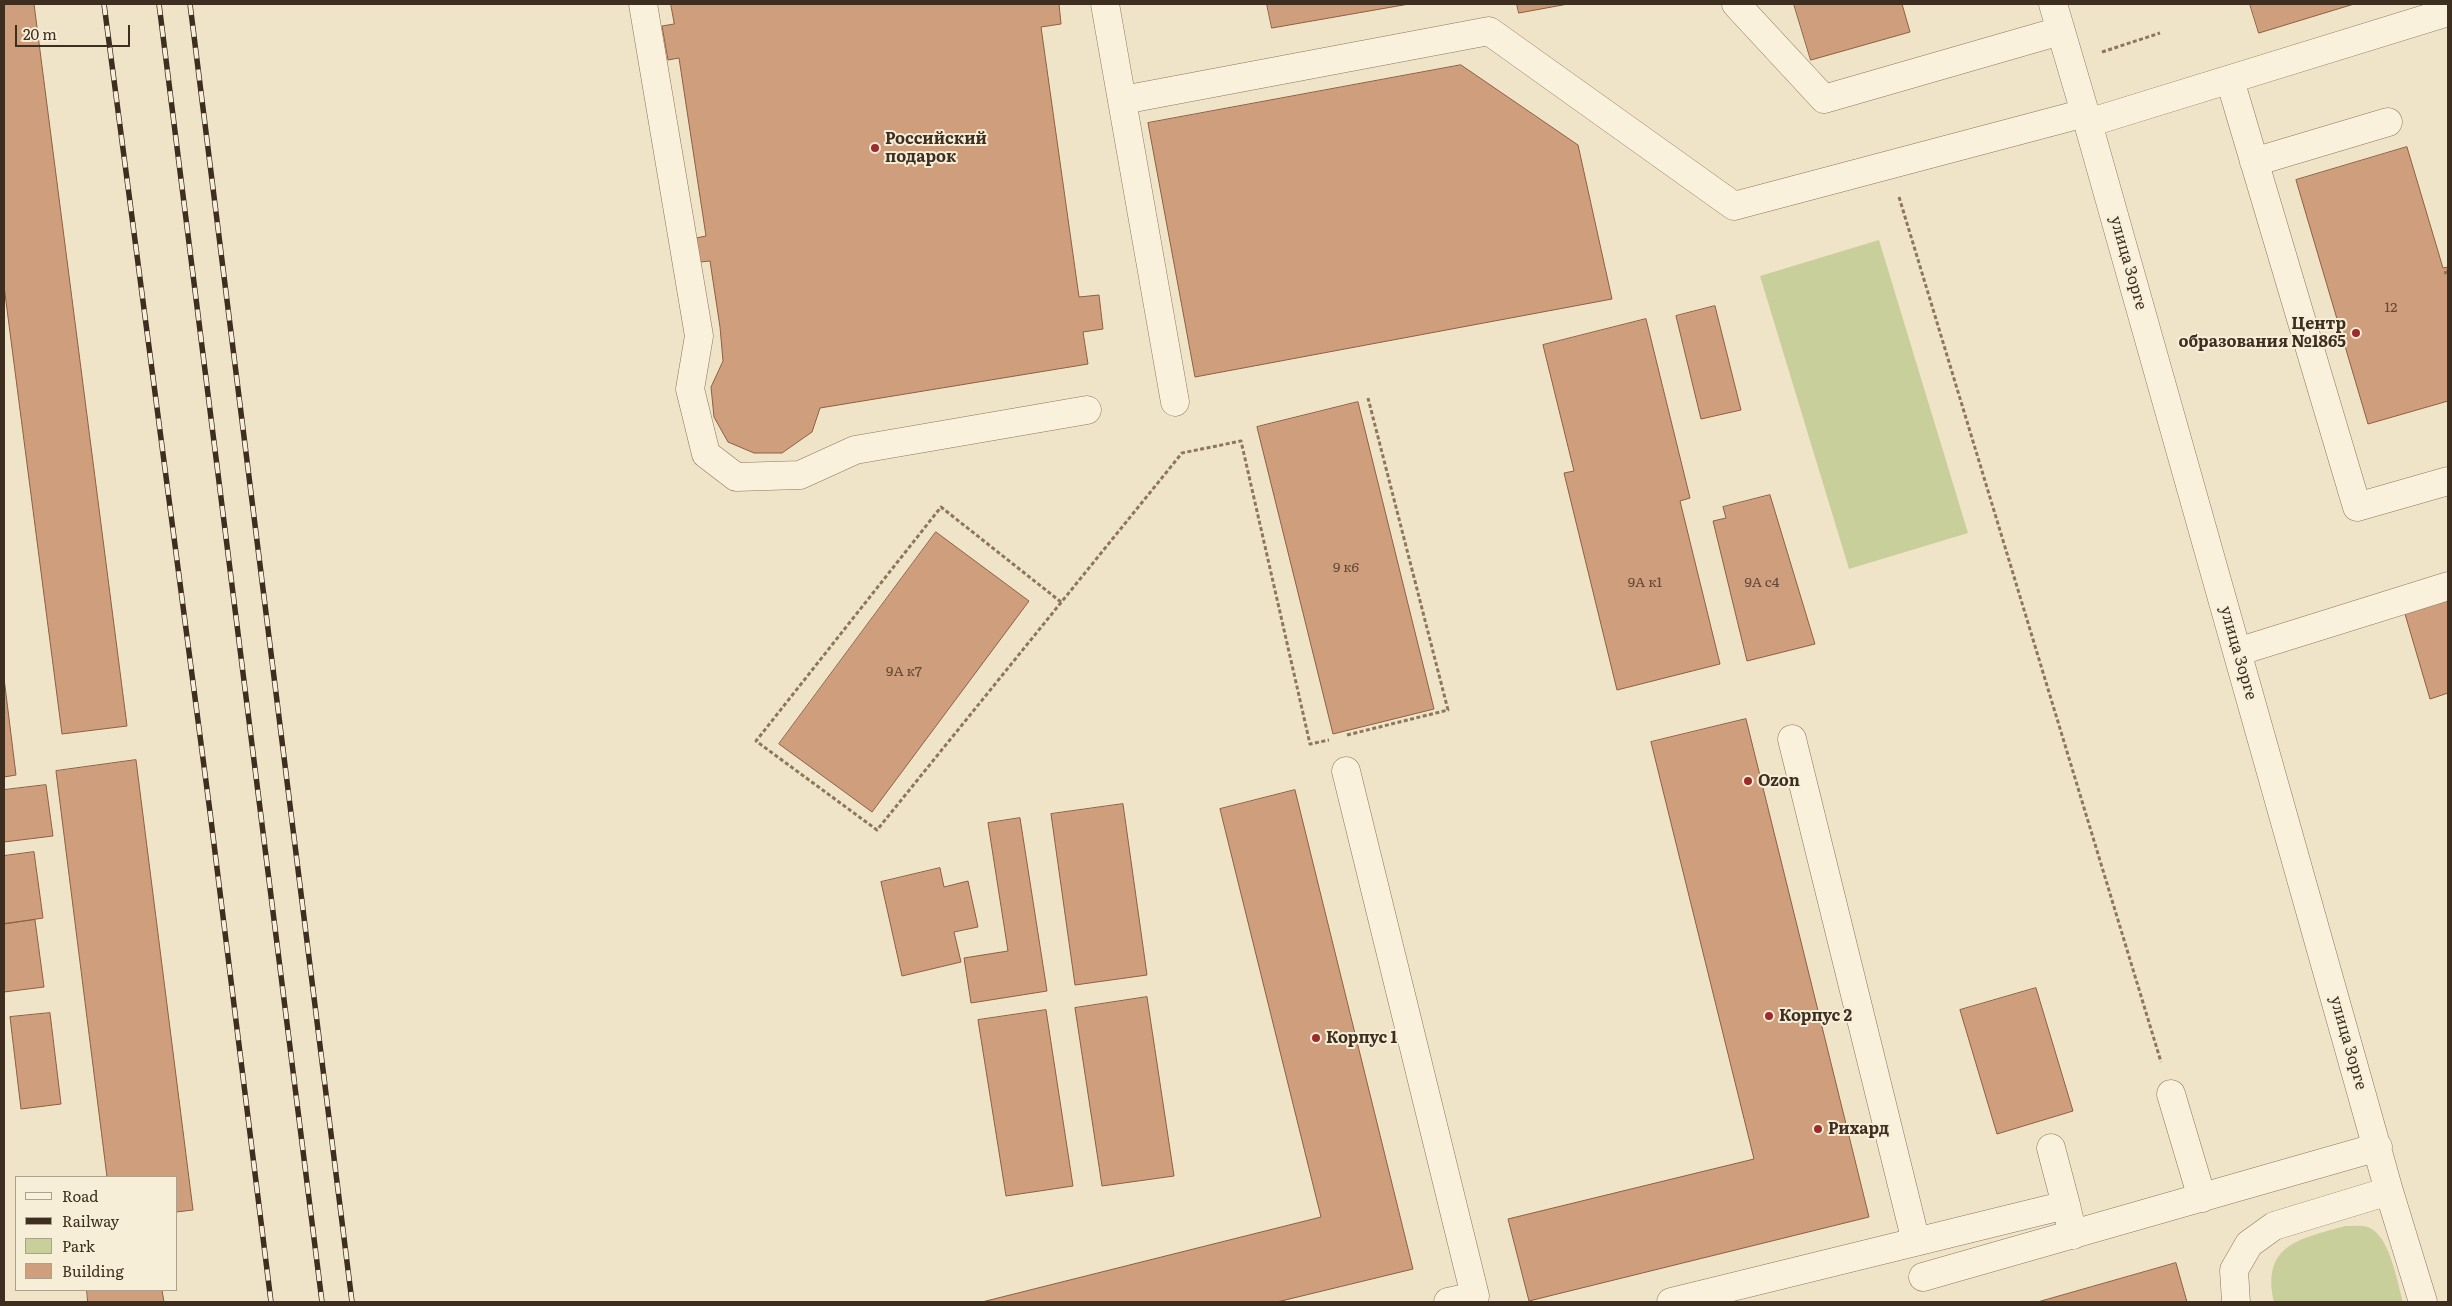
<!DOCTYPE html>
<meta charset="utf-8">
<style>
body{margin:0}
#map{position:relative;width:2452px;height:1306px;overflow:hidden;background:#f0e4c8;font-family:Literata,serif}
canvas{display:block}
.frame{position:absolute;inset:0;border:5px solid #3d2e20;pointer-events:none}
.legend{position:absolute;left:15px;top:1176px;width:162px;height:115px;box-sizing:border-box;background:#f7eed8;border:1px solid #ada18e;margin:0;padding:6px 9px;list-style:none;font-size:15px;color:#3d2e20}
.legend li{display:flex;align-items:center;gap:10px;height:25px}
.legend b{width:25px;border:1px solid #ada18e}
.scale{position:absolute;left:15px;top:25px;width:115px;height:22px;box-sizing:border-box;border:2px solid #3d2e20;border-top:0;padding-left:6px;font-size:15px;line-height:18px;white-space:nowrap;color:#3d2e20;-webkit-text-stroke:4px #f7eed8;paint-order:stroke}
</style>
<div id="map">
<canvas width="2452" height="1306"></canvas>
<div class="frame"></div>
<ul class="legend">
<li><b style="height:6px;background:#faf1dc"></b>Road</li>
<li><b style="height:6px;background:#3d2e20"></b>Railway</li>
<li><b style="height:14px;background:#c9cf9b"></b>Park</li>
<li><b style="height:14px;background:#cf9f7d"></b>Building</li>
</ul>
<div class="scale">20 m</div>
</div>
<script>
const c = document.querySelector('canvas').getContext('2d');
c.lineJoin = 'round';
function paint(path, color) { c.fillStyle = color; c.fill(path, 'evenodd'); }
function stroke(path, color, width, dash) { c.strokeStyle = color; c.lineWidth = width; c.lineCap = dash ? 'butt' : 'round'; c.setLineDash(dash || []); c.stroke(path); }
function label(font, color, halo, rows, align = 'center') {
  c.font = font + ' Literata,serif'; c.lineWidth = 4; c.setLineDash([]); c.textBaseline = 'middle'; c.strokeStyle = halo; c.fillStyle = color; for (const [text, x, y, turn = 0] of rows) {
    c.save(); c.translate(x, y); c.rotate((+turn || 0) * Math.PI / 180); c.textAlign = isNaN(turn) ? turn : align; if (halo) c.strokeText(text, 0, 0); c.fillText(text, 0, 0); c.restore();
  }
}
paint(new Path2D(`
 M1879 240 1968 533 1849 569 1760 276Z
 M2345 1226C2352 1226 2361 1225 2368 1227 2390 1235 2397 1282 2403 1302H2274C2261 1244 2300 1239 2345 1226Z`), '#c9cf9b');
const building = new Path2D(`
 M4 4H34L127 726 62 734 4 286Z
 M671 4H1059L1061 24 1041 27 1079 297 1099 295 1103 329 1083 332 1088 364 820 408 812 432 782 453H754L728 442 714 417 711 387 723 361 720 327 710 261 700 262 696 238 706 236 679 58 668 60 662 26 674 24Z
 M1267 4H1409L1272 28Z
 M1517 4H1568L1519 13Z
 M1794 4H1902L1910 32 1811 60Z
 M2250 4H2354L2259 33Z
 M1461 65 1578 145 1612 299 1195 377 1148 123Z
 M2407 147 2443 268 2448 267V401L2368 424 2296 180Z
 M1715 306 1741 410 1701 419 1676 316Z
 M1646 319 1690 498 1680 501 1720 664 1617 690 1564 473 1574 471 1543 345Z
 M1358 402 1434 709 1333 734 1257 427Z
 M1770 495 1815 644 1747 661 1713 521 1726 518 1723 507Z
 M936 532 1029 601 872 812 779 744Z
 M2448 601V693L2430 699 2405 614Z
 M4 678 16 775 4 777Z
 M1746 719 1869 1217 1529 1301 1508 1219 1754 1159 1651 742Z
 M136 760 193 1210 176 1212V1177H107L56 771Z
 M46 785 53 836 4 842V790Z
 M1295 790 1413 1269 1277 1302H982L1321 1217 1220 809Z
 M1123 804 1147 975 1075 985 1051 814Z
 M1020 818 1047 991 971 1003 964 958 1008 951 988 823Z
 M34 852 43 918 4 924V856Z
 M940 868 944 887 968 881 978 927 954 932 961 962 902 976 881 882Z
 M35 920 44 987 4 992V924Z
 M2036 988 2073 1111 1997 1134 1960 1010Z
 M1147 997 1174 1176 1102 1186 1075 1008Z
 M1046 1010 1073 1186 1006 1196 978 1020Z
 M50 1013 61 1104 21 1109 10 1017Z
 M2176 1263 2187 1302H2038Z
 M87 1290H162L164 1302H88Z`);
paint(building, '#cf9f7d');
stroke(building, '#8d5f41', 1);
const minor = new Path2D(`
 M643 4 699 336 690 389 706 454 736 477 800 475 855 450 1087 410
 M1105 4 1175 402
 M1736 4 1824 99 2060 31
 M2053 4 2088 123 2389 1191 2423 1302
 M2230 80 2357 507 2448 481
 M1123 100 1489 31 1734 206 2085 113
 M2088 123 2448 12
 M2254 162 2388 122
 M2237 652 2448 586
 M1792 739 1916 1242
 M1346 771 1475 1296 1448 1302
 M2171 1094 2202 1198
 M2051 1148 2066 1205
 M1923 1277 2378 1147
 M1671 1302 2066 1205 2073 1235
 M2236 1302 2234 1270 2249 1244 2274 1226 2389 1191`);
stroke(minor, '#8d765c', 29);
stroke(new Path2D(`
 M2102 52 2160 33
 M1899 197 2161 1062
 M2444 273 2448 272
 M1061 602 941 507 756 741 877 830 1182 453 1241 441 1310 744 1329 740
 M1347 735 1448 710 1368 398`), '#8d765c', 3, [4, 2.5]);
stroke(minor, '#faf1dc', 28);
const rail = new Path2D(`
 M104 4 210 812 271 1302
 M159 4 322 1302
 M190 4 352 1302`);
stroke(rail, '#3d2e20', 5.5);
stroke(rail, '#f7eed8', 4, [11]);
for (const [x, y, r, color] of [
 [875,148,5,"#9e2a2b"],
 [2356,333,5,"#9e2a2b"],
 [1748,781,5,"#9e2a2b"],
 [1769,1016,5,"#9e2a2b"],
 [1316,1038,5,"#9e2a2b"],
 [1818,1129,5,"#9e2a2b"]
]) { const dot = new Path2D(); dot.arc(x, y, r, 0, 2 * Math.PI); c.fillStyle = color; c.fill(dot); stroke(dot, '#f7eed8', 2); }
label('14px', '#624a37', null, [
 ["12",2391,308],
 ["9 к6",1346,568],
 ["9А к1",1645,583],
 ["9А с4",1762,583],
 ["9А к7",904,672]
]);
label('bold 16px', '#3d2e20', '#f7eed8', [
 ["Российский",885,139],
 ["подарок",885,157],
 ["Центр",2346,324,"right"],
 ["образования №1865",2346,342,"right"],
 ["Ozon",1758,781],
 ["Корпус 2",1779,1016],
 ["Корпус 1",1326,1038],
 ["Рихард",1828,1129]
], 'left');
label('16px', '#3d2e20', '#f7eed8', [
 ["улица Зорге",2128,263,74],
 ["улица Зорге",2238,653,74],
 ["улица Зорге",2348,1043,74]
]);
</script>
